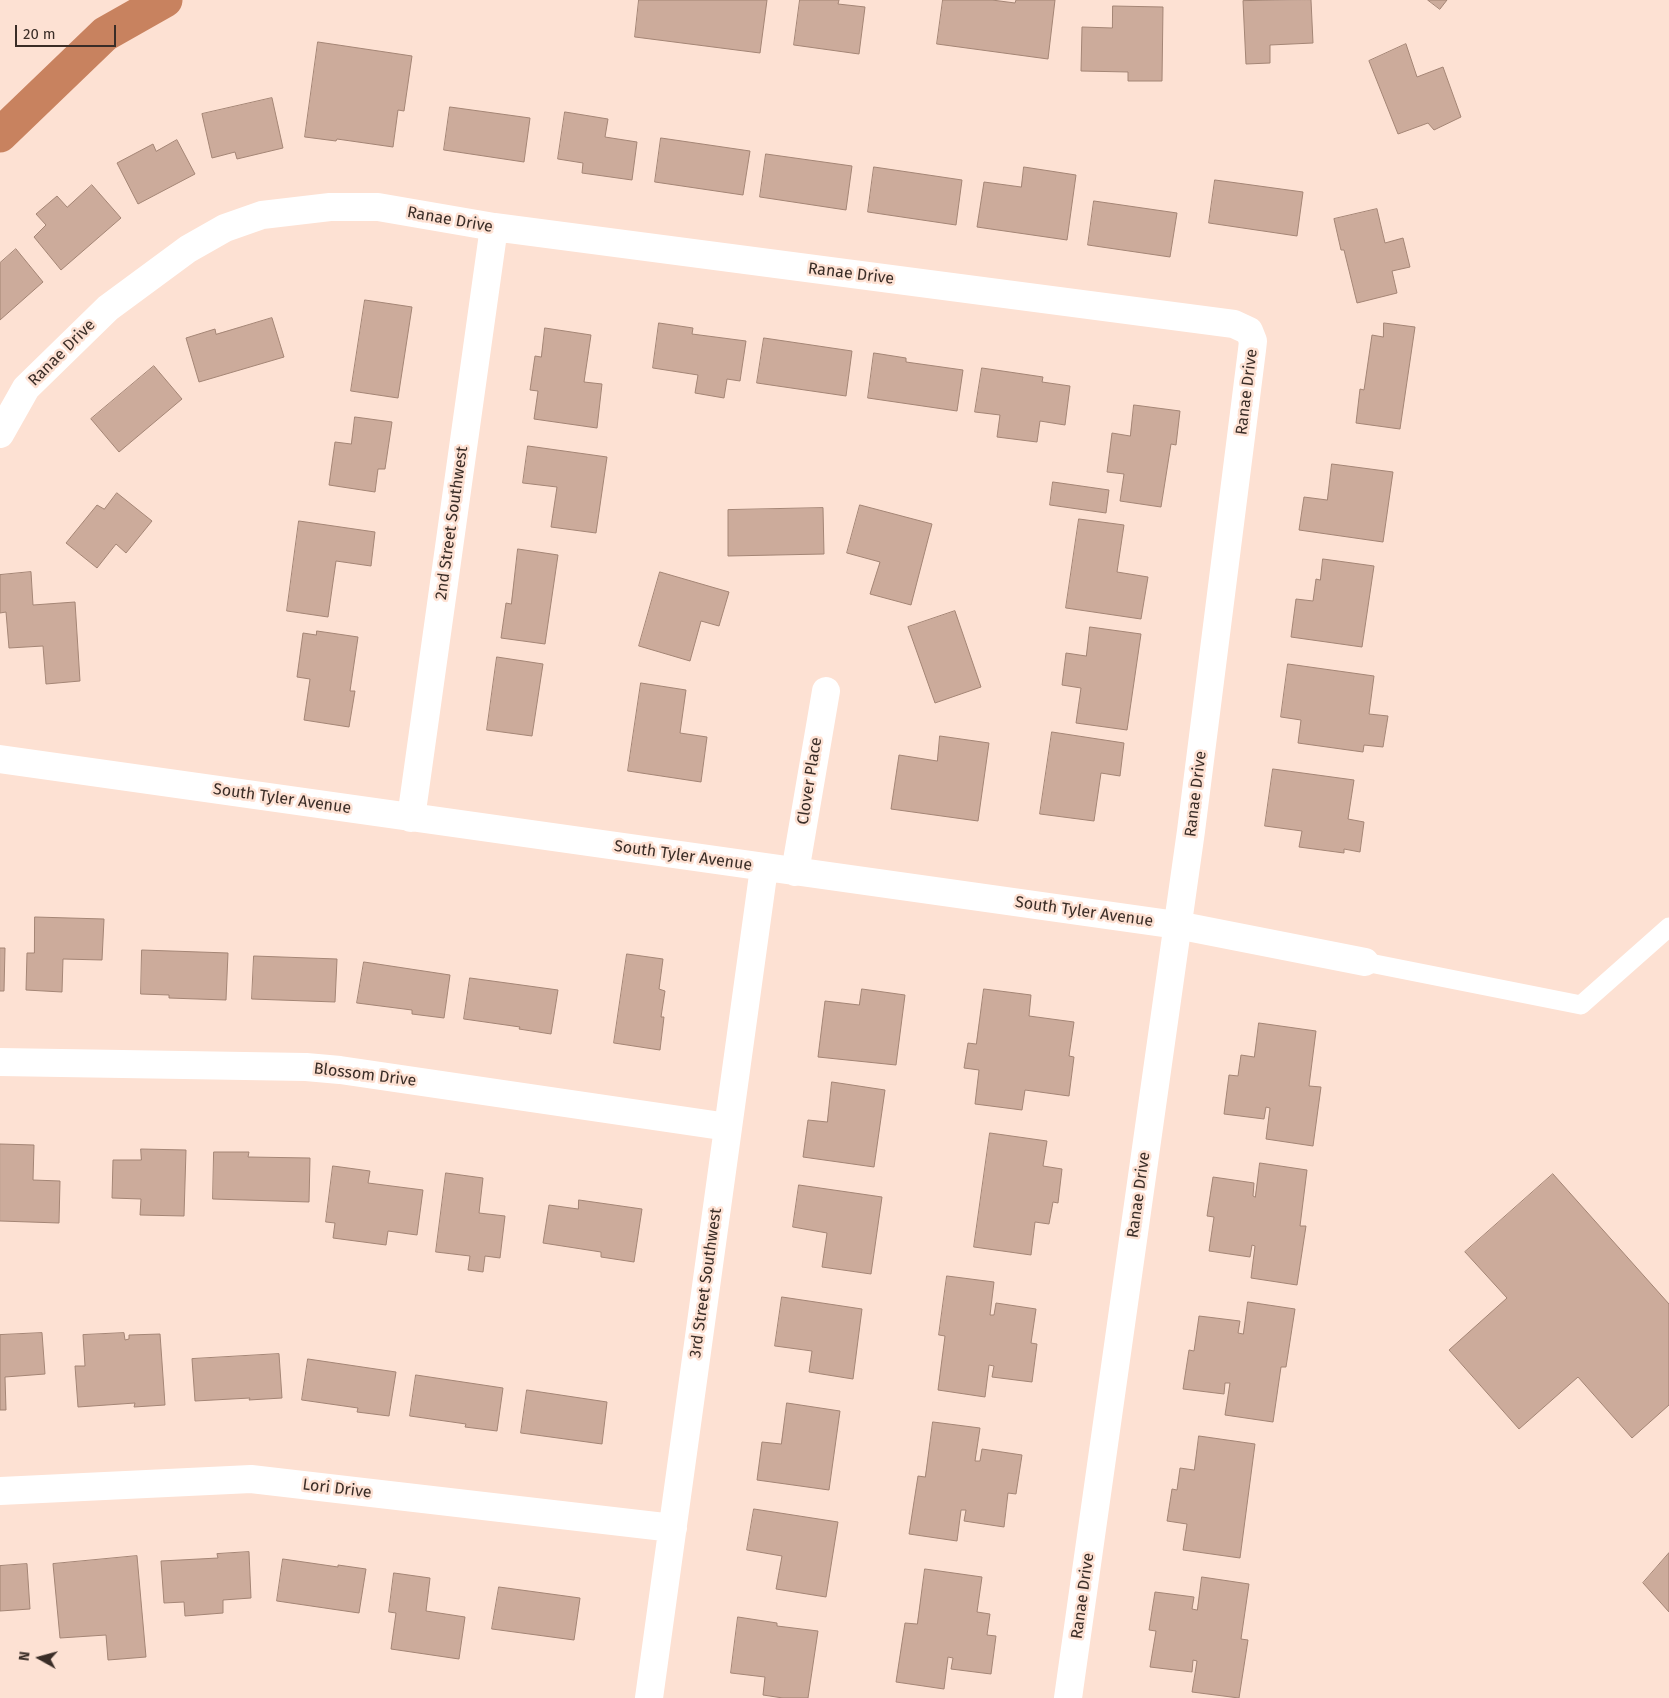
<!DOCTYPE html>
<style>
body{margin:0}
#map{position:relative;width:1669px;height:1698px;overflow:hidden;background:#fde1d3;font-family:"Fira Sans",sans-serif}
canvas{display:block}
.north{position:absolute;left:15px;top:1633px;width:50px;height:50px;-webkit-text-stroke:4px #fde1d3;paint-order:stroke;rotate:277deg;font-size:14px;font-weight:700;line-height:20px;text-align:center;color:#3a2d27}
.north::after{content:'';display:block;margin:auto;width:18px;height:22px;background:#3a2d27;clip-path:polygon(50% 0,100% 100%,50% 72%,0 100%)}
.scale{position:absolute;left:15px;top:25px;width:101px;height:22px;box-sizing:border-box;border:2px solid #3a2d27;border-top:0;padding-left:6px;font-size:15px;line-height:18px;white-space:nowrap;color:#3a2d27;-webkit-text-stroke:4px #fde1d3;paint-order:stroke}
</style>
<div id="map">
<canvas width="1669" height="1698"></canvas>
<div class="north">N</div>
<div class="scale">20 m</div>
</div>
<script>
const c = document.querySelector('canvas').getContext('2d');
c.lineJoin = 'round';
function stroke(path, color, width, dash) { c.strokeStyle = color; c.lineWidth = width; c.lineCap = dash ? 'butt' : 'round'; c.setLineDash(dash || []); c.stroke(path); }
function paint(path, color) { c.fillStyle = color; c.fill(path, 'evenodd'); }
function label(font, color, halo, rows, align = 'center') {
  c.font = font + ' "Fira Sans",sans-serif'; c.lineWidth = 5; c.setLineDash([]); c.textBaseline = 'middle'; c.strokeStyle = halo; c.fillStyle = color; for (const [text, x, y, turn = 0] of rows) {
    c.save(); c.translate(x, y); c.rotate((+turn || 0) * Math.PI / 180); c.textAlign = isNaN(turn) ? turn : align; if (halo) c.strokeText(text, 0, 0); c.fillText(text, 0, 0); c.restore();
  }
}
stroke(new Path2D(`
 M0 135 105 34 165 0`), '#c8825f', 35);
const building = new Path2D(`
 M639 0H767L760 53 635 37Z
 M800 0H839L838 4 865 7 859 54 794 45Z
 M943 0H992L1015 3 1016 0H1055L1048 59 937 44Z
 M1311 0 1313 43 1270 45V63L1246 64 1243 1Z
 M1428 0H1447L1440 9Z
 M1113 6 1163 7 1162 81H1128V72L1081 71 1082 27 1112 28Z
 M318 42 412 56 404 111 398 110 393 147 337 139 336 141 305 137Z
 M1406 44 1417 77 1443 67 1461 117 1434 130 1428 123 1398 134 1369 61Z
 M272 98 283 148 237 159 235 152 212 158 202 114Z
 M450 107 530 118 524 162 444 150Z
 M565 112 608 119 605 137 637 142 632 180 582 173 583 163 558 159Z
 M661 138 750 151 743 195 655 182Z
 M177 140 195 174 138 204 117 163 153 144 156 151Z
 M766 154 852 166 846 210 760 197Z
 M874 167 962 180 956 225 868 212Z
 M1024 167 1076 175 1067 240 977 227 984 182 1021 187Z
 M1215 180 1303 192 1297 236 1209 223Z
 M92 185 121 218 61 270 34 237 46 225 36 214 57 196 67 207Z
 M1094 201 1177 213 1170 257 1088 245Z
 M1377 209 1385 243 1403 238 1410 267 1392 271 1397 293 1357 303 1344 250H1341L1334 219Z
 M16 249 43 282 0 320V263Z
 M365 300 412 307 398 398 351 391Z
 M272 318 284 357 199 382 186 338 215 329 216 334Z
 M659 323 693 328 692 334 746 341 740 381 727 379 724 398 695 393 698 375 653 368Z
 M1384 323 1415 327 1400 429 1356 423 1360 389 1364 390 1372 335 1383 337Z
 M545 328 591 335 584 382 602 384 597 428 534 419 538 391 530 390 535 356 541 357Z
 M764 338 852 351 846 396 757 383Z
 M874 353 906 358V362L963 370 957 411 868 398Z
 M154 366 182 399 119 452 91 419Z
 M982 368 1043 377 1042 382 1070 386 1065 425 1040 421 1037 442 997 437 1000 415 975 412Z
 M1134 405 1180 411 1176 445 1171 444 1161 507 1120 501 1124 474 1107 472 1112 433 1130 436Z
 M355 417 392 422 385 469H378L375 492 329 485 335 442 351 444Z
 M528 446 607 457 596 533 551 527 557 487 523 483Z
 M1332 464 1393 472 1383 542 1299 530 1304 497 1327 500Z
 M1053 482 1109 490 1106 513 1050 505Z
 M117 493 152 521 126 553 116 544 97 568 66 543 97 505 104 509Z
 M860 505 932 524 911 605 870 594 880 562 847 553Z
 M823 508 824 554 728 556V510Z
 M1079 519 1124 525 1117 572 1148 577 1141 619 1066 608Z
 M299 521 375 532 371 566 336 561 328 617 287 611Z
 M518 549 558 555 545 644 501 638 506 603 511 604Z
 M1323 559 1374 566 1362 647 1291 637 1296 599 1313 601 1316 579 1320 580Z
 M31 572 33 605 75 602 80 681 46 684 43 646 9 648 6 612 0 613V575Z
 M660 572 729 592 719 626 701 621 690 661 639 646Z
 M955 611 981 687 935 703 908 627Z
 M1090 627 1141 634 1127 730 1076 723 1081 688 1062 685 1066 653 1086 656Z
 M317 631 358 637 350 691H355L349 727 304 720 310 679 297 677 303 633 316 635Z
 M497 657 543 664 532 736 487 730Z
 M1288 664 1374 676 1369 714 1388 716 1383 747 1364 745 1363 752 1298 743 1301 720 1281 717Z
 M641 683 686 690 680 733 707 737 701 782 628 771Z
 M1052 732 1124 743 1120 776 1101 773 1094 821 1040 814Z
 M940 736 989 743 978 821 891 809 899 755 937 761Z
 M1273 769 1354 780 1348 819 1364 822 1360 852 1344 849V853L1299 847 1302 831 1265 826Z
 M35 917 104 919 102 960 63 959 62 992 26 990 27 953H34Z
 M0 948H5L4 991H0Z
 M142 950 228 953 226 1000 169 998V995L141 994Z
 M627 954 663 959 659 989 665 991 661 1017H664L660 1050 614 1043Z
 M254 956 337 959 335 1002 252 999Z
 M364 962 450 975 444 1018 412 1014V1010L357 1003Z
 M470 978 558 990 551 1034 519 1029 520 1027 464 1019Z
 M862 989 905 995 896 1065 818 1057 825 1001 859 1005Z
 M984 989 1031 995 1029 1016 1074 1022 1069 1056 1074 1057 1069 1096 1025 1090 1022 1110 975 1104 979 1070 964 1068 968 1043 976 1044Z
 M1259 1023 1316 1031 1309 1086 1321 1087 1313 1146 1266 1139 1270 1108 1266 1107 1264 1119 1224 1114 1229 1075 1238 1076 1241 1055 1254 1057Z
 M832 1082 885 1090 874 1167 803 1157 808 1120 827 1122Z
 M990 1133 1047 1141 1043 1166 1062 1169 1058 1203 1053 1202 1049 1224 1035 1222 1031 1255 974 1247Z
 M0 1144 34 1145 33 1180 60 1181 59 1223 0 1221Z
 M141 1149 186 1150 184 1216 140 1215 141 1199 112 1198 113 1160H141Z
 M214 1152H249L248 1157 310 1158 309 1202 213 1199Z
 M1260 1163 1307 1170 1300 1226H1306L1297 1285 1251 1278 1255 1246 1252 1245 1250 1257 1209 1251 1214 1217 1207 1216 1213 1177 1254 1183 1253 1196 1255 1197Z
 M333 1166 370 1171 368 1183 423 1190 417 1235 388 1231 386 1245 333 1238 335 1223 326 1222Z
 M446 1173 483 1178 479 1213 505 1216 500 1258 485 1256 483 1272 468 1270 470 1256 436 1252Z
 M1553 1174 1669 1304V1405L1632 1438 1578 1377 1519 1429 1449 1350 1507 1298 1465 1252Z
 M799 1185 882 1197 871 1274 822 1267 827 1233 793 1227Z
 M579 1200 642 1209 634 1262 601 1257V1252L543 1243 549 1205 578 1209Z
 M947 1276 994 1282 990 1315H994L996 1303 1036 1309 1031 1343 1037 1344 1032 1382 992 1377 994 1366 989 1365 985 1397 938 1390 945 1336 939 1335Z
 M782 1297 862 1309 853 1379 809 1372 812 1351 775 1346Z
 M1248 1302 1295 1309 1286 1367H1281L1273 1422 1225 1415 1230 1383H1225L1224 1394 1183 1389 1189 1350 1194 1351 1199 1316 1240 1321 1238 1333 1243 1334Z
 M42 1333 45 1374 5 1377 6 1410H0V1335Z
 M124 1333 125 1340 129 1339V1335L160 1334 165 1405 134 1407 135 1403 78 1407 75 1366H85L83 1335Z
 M279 1354 282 1398 249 1400 250 1398 195 1401 192 1359Z
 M308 1359 396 1372 389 1416 357 1412 358 1408 302 1400Z
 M416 1375 503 1388 497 1431 465 1427 466 1424 410 1416Z
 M527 1390 607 1402 602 1444 521 1433Z
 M787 1403 840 1411 829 1490 757 1480 762 1442 781 1444Z
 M933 1422 980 1428 975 1461H980L982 1449 1022 1455 1016 1494 1008 1493 1004 1527 964 1521 966 1510H961L957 1541 909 1534 918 1476 925 1477Z
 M1199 1436 1255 1444 1240 1558 1183 1550 1187 1524 1167 1521 1172 1489 1177 1490 1180 1468 1194 1470Z
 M754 1509 838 1522 826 1597 776 1589 782 1556 747 1550Z
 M249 1552 251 1598 223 1600V1613L185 1616 184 1602 164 1603 161 1561 218 1558 217 1554Z
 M1669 1553V1612L1643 1583Z
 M137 1556 146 1657 108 1660 106 1635 60 1638 53 1564Z
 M283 1559 338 1567V1565L366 1569 359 1613 277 1601Z
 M27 1564 30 1609 0 1611V1566Z
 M925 1569 982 1577 977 1612 990 1614 987 1635 996 1636 991 1674 951 1669 953 1658 948 1657 944 1689 896 1682 905 1623 917 1624Z
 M394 1573 430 1578 426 1611 465 1617 459 1659 391 1649 396 1613 389 1612Z
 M1202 1577 1249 1584 1241 1639 1248 1640 1239 1698 1192 1692 1197 1661 1193 1660 1192 1672 1150 1667 1156 1631 1149 1630 1155 1592 1194 1597 1192 1609 1197 1610Z
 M499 1587 580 1598 574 1640 492 1629Z
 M738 1617 777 1623V1626L818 1631 808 1698H783L763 1695 765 1677 731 1673Z`);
paint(building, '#ccab9b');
stroke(building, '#a48575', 1);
stroke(new Path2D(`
 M1365 962 1581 1005 1669 927`), '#fff', 19);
stroke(new Path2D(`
 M0 434 26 388 108 308 188 249 225 228 262 215 330 207H378L494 227 1234 324 1249 331 1253 341 1252 350 1191 831 1068 1698
 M0 759 1177 925 1365 962
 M411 818 494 227
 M795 872 826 691
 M0 1062 306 1067 340 1070 728 1127
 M0 1491 251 1479 673 1528
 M649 1698 764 868`), '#fff', 28);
label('16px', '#3a2d27', '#fde1d3', [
 ["Ranae Drive",450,220,10],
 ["Ranae Drive",851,274,7],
 ["Ranae Drive",62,353,-45],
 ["Ranae Drive",1247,392,-83],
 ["2nd Street Southwest",452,523,-82],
 ["Clover Place",810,781,-81],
 ["Ranae Drive",1196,794,-83],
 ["South Tyler Avenue",282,799,8],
 ["South Tyler Avenue",683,856,8],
 ["South Tyler Avenue",1084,912,8],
 ["Blossom Drive",365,1075,7],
 ["Ranae Drive",1139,1195,-82],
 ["3rd Street Southwest",706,1283,-82],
 ["Lori Drive",337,1489,7],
 ["Ranae Drive",1083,1596,-82]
]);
</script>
